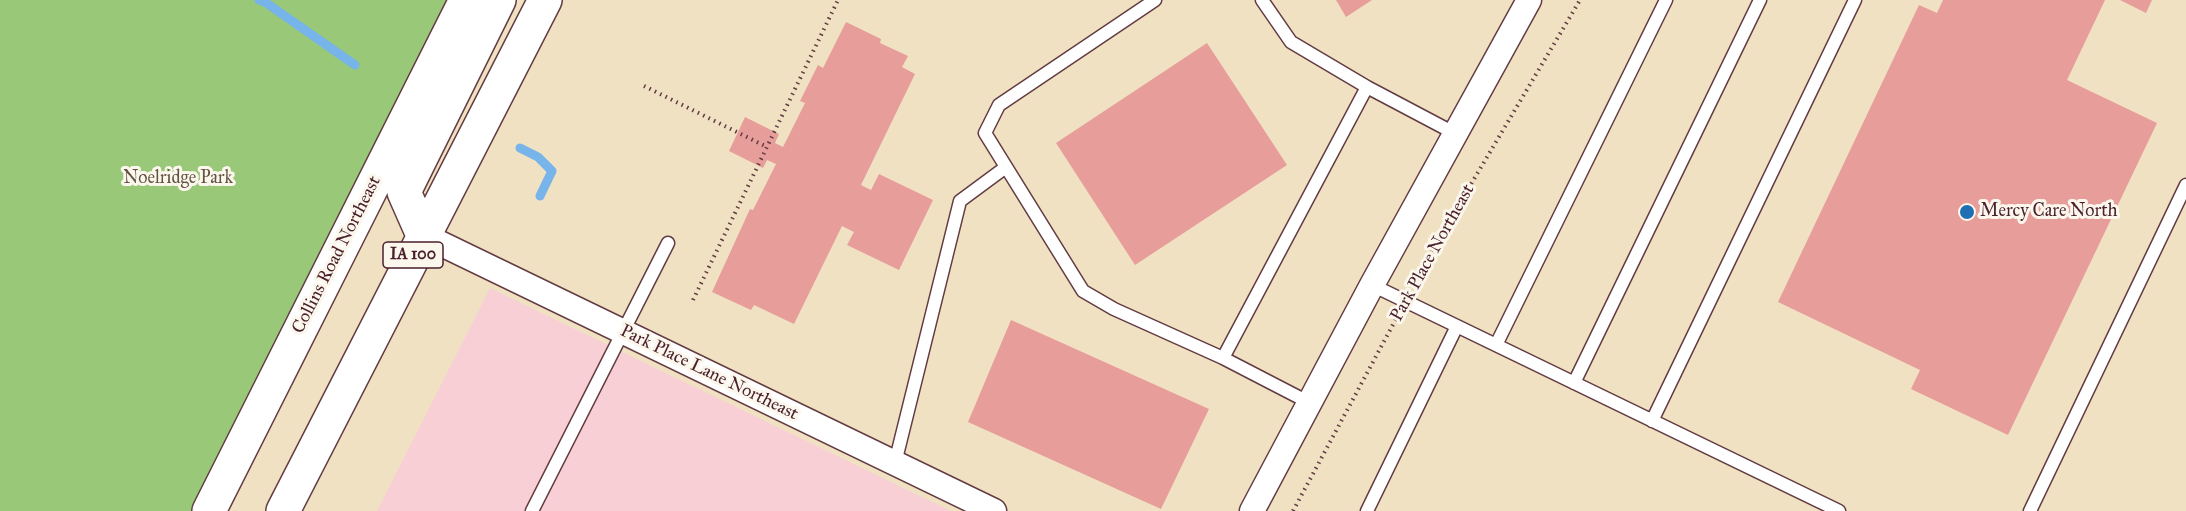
<!DOCTYPE html>
<style>
body{margin:0}
canvas{display:block;background:#f0e1c3}
</style>
<canvas width="2186" height="511"></canvas>
<script>
const c = document.querySelector('canvas').getContext('2d');
c.lineJoin = 'round';
function paint(path, color) { c.fillStyle = color; c.fill(path, 'evenodd'); }
function stroke(path, color, width, dash) { c.strokeStyle = color; c.lineWidth = width; c.lineCap = dash ? 'butt' : 'round'; c.setLineDash(dash || []); c.stroke(path); }
function label(font, color, halo, rows, align = 'center') {
  c.font = font + ' "IM FELL Great Primer",serif'; c.lineWidth = 6; c.setLineDash([]); c.textBaseline = 'middle'; c.strokeStyle = halo; c.fillStyle = color; for (const [text, x, y, turn = 0] of rows) {
    c.save(); c.translate(x, y); c.rotate((+turn || 0) * Math.PI / 180); c.textAlign = isNaN(turn) ? turn : align; if (halo) c.strokeText(text, 0, 0); c.fillText(text, 0, 0); c.restore();
  }
}
paint(new Path2D(`
 M490 288 951 511H377Z`), '#f7cfd5');
paint(new Path2D(`
 M0 0H466L209 511H0Z`), '#99c978');
stroke(new Path2D(`
 M259 0 265 2 355 65
 M520 148 538 157 552 171 540 196`), '#76b4e9', 9);
paint(new Path2D(`
 M1336 0H1372L1346 17Z
 M1943 0H2105L2067 80 2157 123 2008 435 1911 389 1920 370 1778 302 1919 5 1937 13Z
 M2120 0H2152L2146 13Z
 M846 22 881 39 880 43 908 56 902 67 915 74 861 185 871 190 879 174 933 200 899 270 847 245 854 232 842 226 794 324 754 305 751 310 712 292 750 209 753 210 776 164 767 160 763 168 729 151 745 117 779 134 775 143 783 147 805 103 800 101 818 65 823 68Z
 M1207 43 1287 165 1135 265 1056 143Z
 M1011 320 1209 409 1161 509 968 422Z`), '#e79d9a');
const lane = new Path2D(`
 M1155 0 999 105 985 133 1083 291 1114 309 1223 358
 M1262 0 1291 42 1367 87
 M1372 285 1839 511
 M1496 345 1666 0
 M1574 383 1760 0
 M1310 403 1223 358 1367 87 1456 134
 M1652 421 1855 0
 M895 463 960 201 1006 167
 M532 511 668 243
 M1367 511 1457 326
 M2030 511 2186 185`);
const street = new Path2D(`
 M423 235 994 511
 M1252 511 1372 285 1529 0`);
const highway = new Path2D(`
 M423 235 404 192 499 0
 M209 511 466 0
 M283 511 545 0`);
stroke(lane, '#633c42', 15);
stroke(street, '#633c42', 27);
stroke(highway, '#633c42', 36);
stroke(new Path2D(`
 M644 86 767 147
 M1415 283 1432 250 1580 0
 M693 300 838 0
 M1293 511 1396 319`), '#633c42', 4, [1.5, 4.5]);
stroke(lane, '#fff', 12);
stroke(street, '#fff', 24);
stroke(highway, '#fff', 33);
for (const [x, y, r, color] of [
 [1967,212,8,"#1f6fb2"]
]) { const dot = new Path2D(); dot.arc(x, y, r, 0, 2 * Math.PI); c.fillStyle = color; c.fill(dot); stroke(dot, '#fbf7ec', 2); }
for (const [x, y, w] of [
 [413,255,60]
]) { const box = new Path2D(); box.roundRect(x - w / 2, y - 13, w, 26, 4.5); c.fillStyle = '#fbf7ec'; c.fill(box); stroke(box, '#4a1f2b', 1.5); }
label('bold 16px', '#4a1f2b', null, [
 ["IA 100",413,255]
]);
label('18px', '#625242', '#fbf7ec', [
 ["Noelridge Park",178,179]
]);
label('18px', '#4a1f2b', '#fbf7ec', [
 ["Mercy Care North",1980,212]
], 'left');
label('18px', '#4a1f2b', '#fbf7ec', [
 ["Park Place Northeast",1433,253,-61],
 ["Collins Road Northeast",337,255,-63],
 ["Park Place Lane Northeast",709,373,26]
]);
</script>
